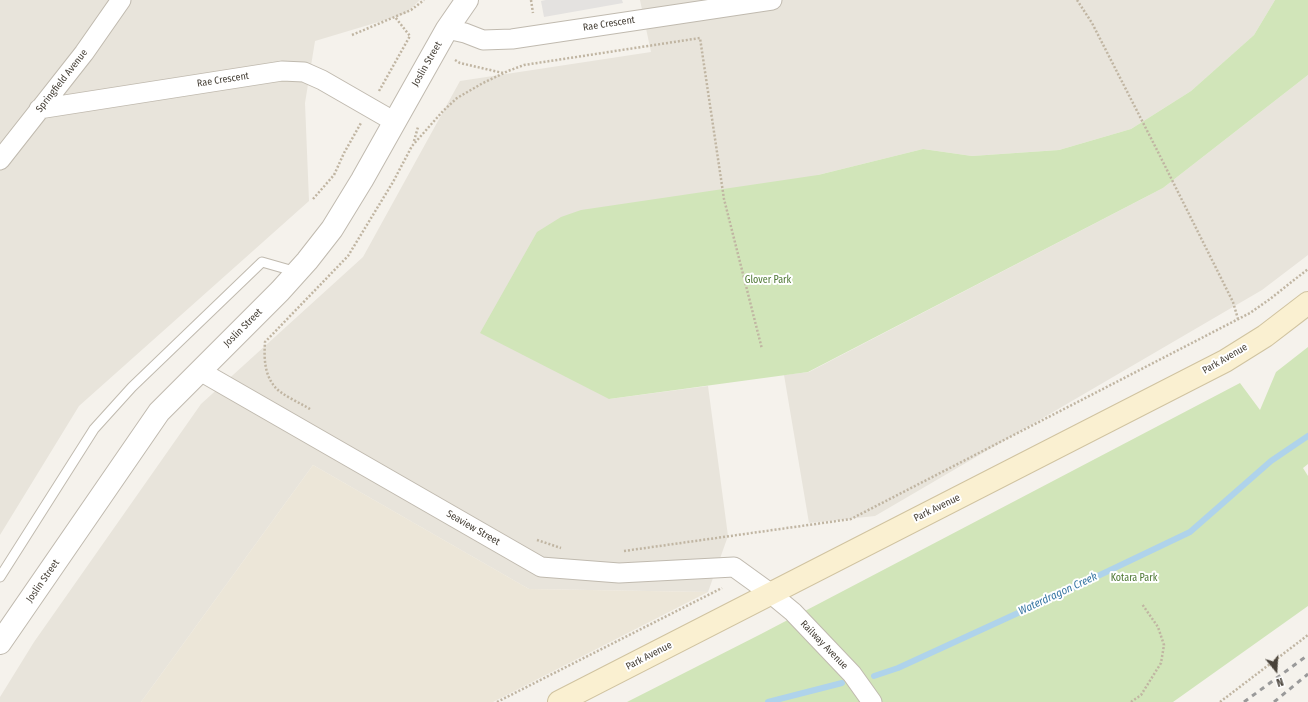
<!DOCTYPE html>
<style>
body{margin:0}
#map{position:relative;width:1308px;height:702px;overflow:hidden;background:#f5f2ec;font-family:"Fira Sans Condensed",sans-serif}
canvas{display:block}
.north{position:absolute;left:1256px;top:650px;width:40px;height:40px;-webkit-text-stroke:3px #fff;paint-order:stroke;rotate:162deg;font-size:11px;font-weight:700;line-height:16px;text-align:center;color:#49433a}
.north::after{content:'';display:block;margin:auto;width:14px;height:18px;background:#49433a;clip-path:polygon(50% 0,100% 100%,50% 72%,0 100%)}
</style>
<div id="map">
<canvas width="1308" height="702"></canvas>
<div class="north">N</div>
</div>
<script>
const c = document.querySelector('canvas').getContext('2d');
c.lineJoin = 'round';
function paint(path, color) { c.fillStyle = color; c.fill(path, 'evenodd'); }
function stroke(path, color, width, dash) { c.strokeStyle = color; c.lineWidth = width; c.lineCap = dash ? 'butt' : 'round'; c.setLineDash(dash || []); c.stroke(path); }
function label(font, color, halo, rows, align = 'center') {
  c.font = font + ' "Fira Sans Condensed",sans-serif'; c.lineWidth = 4; c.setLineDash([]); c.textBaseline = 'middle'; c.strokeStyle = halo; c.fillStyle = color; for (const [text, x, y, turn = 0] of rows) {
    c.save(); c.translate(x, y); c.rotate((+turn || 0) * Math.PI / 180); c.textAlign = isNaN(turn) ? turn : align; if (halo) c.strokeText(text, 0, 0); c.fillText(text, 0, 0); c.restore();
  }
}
paint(new Path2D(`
 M0 0H420L405 14 315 41 305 103 309 201 79 406 0 535Z
 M640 0H1275L1254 35 1191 91 1131 129 1059 150 972 156 923 149 818 175 609 399 708 386 728 536 708 592 529 589 313 465 141 702H0V697L34 642 201 404 363 257 460 81 651 52Z
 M1308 75V255L1262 290 875 516 809 523 784 375 809 372 1163 188Z`), '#e8e4db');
paint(new Path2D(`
 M313 465 529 589 708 592 493 702H141Z`), '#ece6d8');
paint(new Path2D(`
 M1275 0H1308V75L1163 188 808 372 609 399 480 333 537 232 561 217 581 210 818 175 923 149 972 156 1059 150 1131 129 1191 91 1254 35Z
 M1308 347V464L1303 468 1308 476V606L1173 702H627L761 634 1240 383 1260 410 1276 372Z`), '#d1e5b9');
paint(new Path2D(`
 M546 0H622L623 3 544 17 541 1Z`), '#e4e2e0');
stroke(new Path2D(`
 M874 676 898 668 1079 585 1190 532 1271 461 1308 436
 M768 702 842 683`), '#afd3eb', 6);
const service = new Path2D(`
 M0 577 94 429 132 387 262 262 297 272`);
const minor = new Path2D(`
 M447 29 465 33 483 40 512 39 772 0
 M39 109 282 71 304 72 322 80 395 122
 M0 160 84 53 121 0
 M200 371 541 567 619 573 734 567 770 593 793 612 852 674 872 702`);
const tertiary = new Path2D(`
 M0 643 159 412 280 291 307 261 332 229 362 180 447 29 467 0`);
const secondary = new Path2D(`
 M559 702C781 587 1004 475 1225 361L1265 336 1308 303`);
stroke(service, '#c0baaf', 11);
stroke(minor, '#c0baaf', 21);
stroke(tertiary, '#c0baaf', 24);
stroke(secondary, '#d0c3a0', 24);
stroke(new Path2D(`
 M531 0 533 13
 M1077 0 1092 23 1157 150 1233 302 1238 319
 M352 35 411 10 424 0
 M455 60 460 63 503 73
 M379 91 410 36 395 17
 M414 141 418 127
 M313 199 334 175 344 153 361 123
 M310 409C302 404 280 394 275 387 264 374 264 357 265 342L348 256 393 182 412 146 443 111 457 98 483 83 508 71 524 65 700 38 724 199 762 349
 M537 540 561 548
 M624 551 851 519 1250 313 1270 299 1308 269
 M497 702 722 588
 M1131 702 1141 695 1161 663 1164 645 1158 627 1142 604
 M1220 702 1308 635`), '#c0b5a2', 2.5, [2, 2]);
stroke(service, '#fff', 9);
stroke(minor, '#fff', 19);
stroke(tertiary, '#fff', 22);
stroke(secondary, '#faf0d1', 22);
stroke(new Path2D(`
 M1244 702 1308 655
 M1274 702 1308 674`), '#9a9a9a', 3, [5, 5]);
label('10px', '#49433a', '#fff', [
 ["Rae Crescent",609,24,-9],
 ["Joslin Street",427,64,-60],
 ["Rae Crescent",223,80,-9],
 ["Springfield Avenue",62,81,-52],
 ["Joslin Street",243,328,-45],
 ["Park Avenue",1225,359,-30],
 ["Park Avenue",937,508,-26],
 ["Seaview Street",473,528,30],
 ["Joslin Street",43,581,-55],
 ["Railway Avenue",824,645,46],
 ["Park Avenue",649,656,-27]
]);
label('10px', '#4c7632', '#fff', [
 ["Glover Park",768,280],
 ["Kotara Park",1134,578]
]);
label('italic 11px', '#3a78a4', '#fff', [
 ["Waterdragon Creek",1058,594,-25]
]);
</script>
